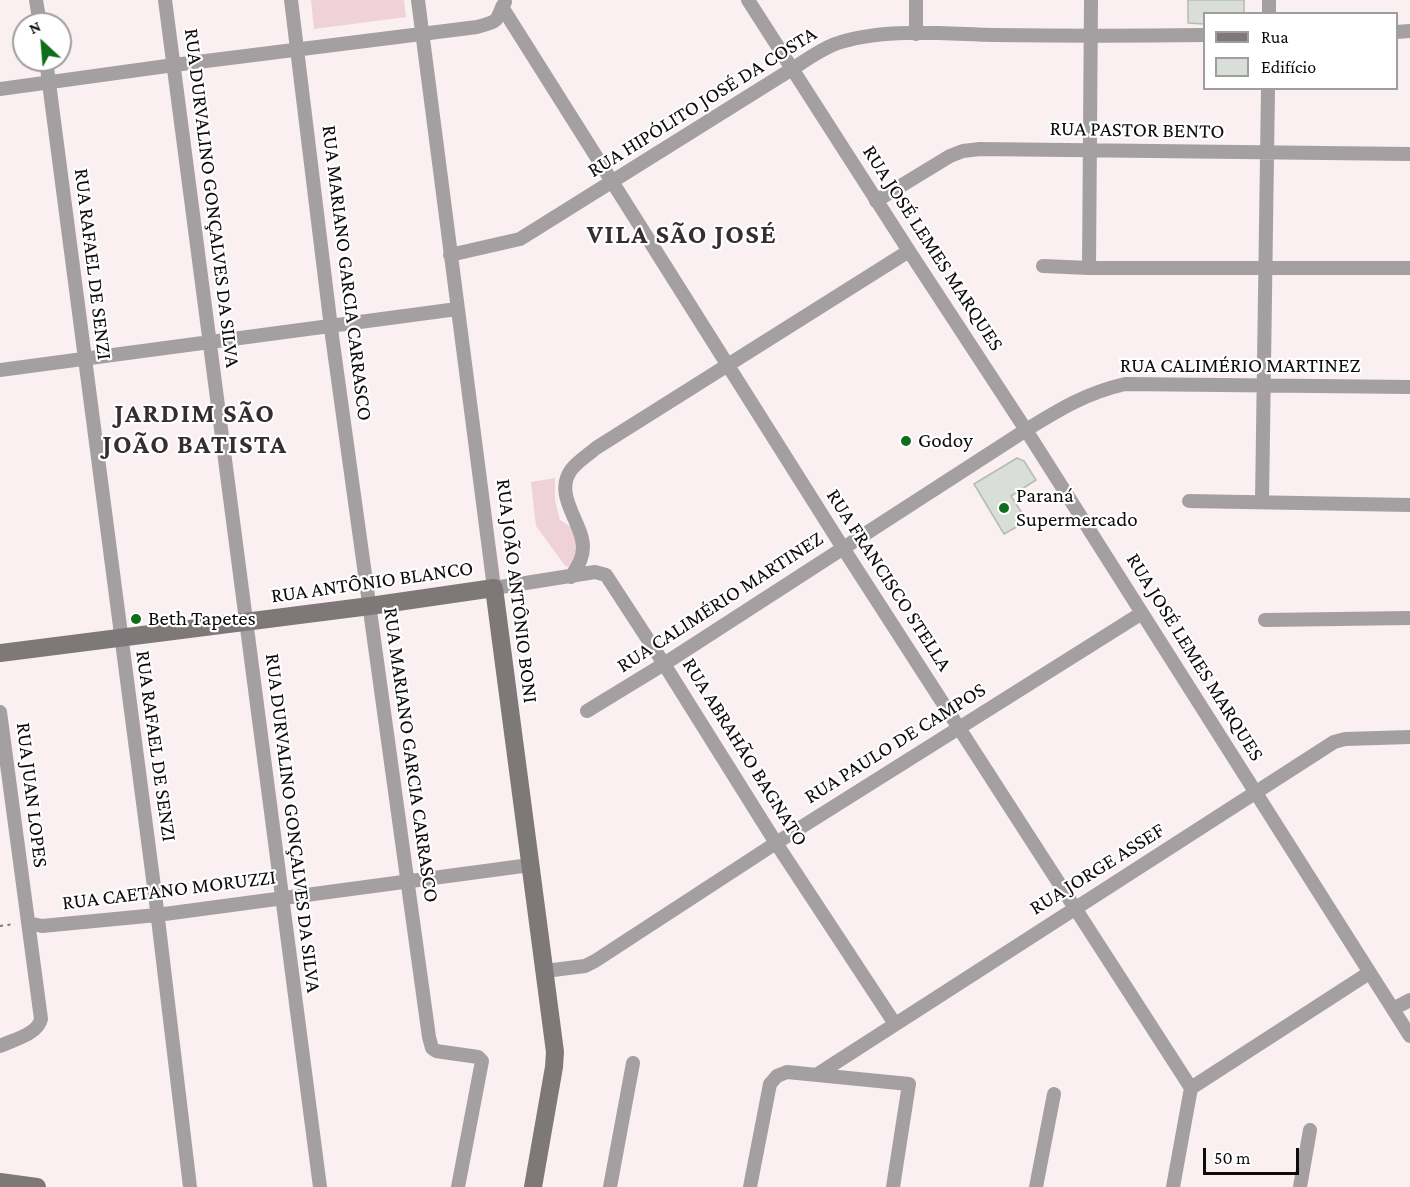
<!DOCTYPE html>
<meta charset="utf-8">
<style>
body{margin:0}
#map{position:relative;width:1410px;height:1187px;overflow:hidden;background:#faeff1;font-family:"Crimson Pro",serif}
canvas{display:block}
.legend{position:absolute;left:1203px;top:12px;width:195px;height:78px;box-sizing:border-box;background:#fff;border:2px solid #9f9d9d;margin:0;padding:8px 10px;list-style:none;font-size:18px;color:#0e0b0b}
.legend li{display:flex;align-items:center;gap:12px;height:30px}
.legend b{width:30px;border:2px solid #9f9d9d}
.north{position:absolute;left:12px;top:12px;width:60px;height:60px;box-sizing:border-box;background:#fff;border:2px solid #9f9d9d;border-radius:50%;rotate:334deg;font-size:16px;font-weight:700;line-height:24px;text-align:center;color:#0e0b0b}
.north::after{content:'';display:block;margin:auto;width:21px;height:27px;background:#0f6e1b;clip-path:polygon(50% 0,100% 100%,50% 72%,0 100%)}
.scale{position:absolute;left:1203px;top:1148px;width:96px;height:27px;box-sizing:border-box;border:3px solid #0e0b0b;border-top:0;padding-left:8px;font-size:18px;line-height:21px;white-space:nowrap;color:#0e0b0b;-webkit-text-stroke:4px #fff;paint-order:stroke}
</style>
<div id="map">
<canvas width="1410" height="1187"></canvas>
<ul class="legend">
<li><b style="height:8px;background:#7e7879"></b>Rua</li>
<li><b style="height:16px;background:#d9dfd8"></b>Edifício</li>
</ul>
<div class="north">N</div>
<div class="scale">50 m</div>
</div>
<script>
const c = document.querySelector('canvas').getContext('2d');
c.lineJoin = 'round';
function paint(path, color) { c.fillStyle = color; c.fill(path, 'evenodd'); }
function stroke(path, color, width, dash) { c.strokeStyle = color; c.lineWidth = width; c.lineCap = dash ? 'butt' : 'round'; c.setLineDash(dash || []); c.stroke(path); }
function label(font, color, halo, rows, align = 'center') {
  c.font = font + ' "Crimson Pro",serif'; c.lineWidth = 4.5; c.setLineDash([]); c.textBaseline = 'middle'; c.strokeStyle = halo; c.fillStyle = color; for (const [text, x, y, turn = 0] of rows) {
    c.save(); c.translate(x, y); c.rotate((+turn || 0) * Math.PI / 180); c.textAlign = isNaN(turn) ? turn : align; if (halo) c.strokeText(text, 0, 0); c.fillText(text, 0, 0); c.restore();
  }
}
paint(new Path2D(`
 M311 0H404L406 17 314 29Z
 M555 478V500L560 520 574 529 578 546 571 565 566 567 536 526 531 482Z`), '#efd2d8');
const building = new Path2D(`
 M1188 0H1244V14H1204V24L1188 23Z
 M1017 458 1024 461 1036 480 1011 496 1027 521 1004 534 974 484Z`);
paint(building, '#d9dfd8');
stroke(building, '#b5bcb5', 1.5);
stroke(new Path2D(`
 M0 926 15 924`), '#80797a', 2, [3, 4.5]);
stroke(new Path2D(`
 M36 0 40 24
 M165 0 320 1187
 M291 0 332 336 429 1037 432 1048 436 1051 478 1057 482 1061 458 1187
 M418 0 494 588 595 572 606 575 664 664 776 843 895 1024
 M748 0 909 251 1026 430 1410 1036
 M916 0V34
 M502 7 843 548 1191 1088 1173 1187
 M1269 14V0
 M1396 32 1410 31
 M46 60 156 902 190 1187
 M0 89 174 65 477 27C503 20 494 21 505 2
 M876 201 950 156 963 151 980 149 1410 154
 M450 255 520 239 784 74C801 64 817 51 835 44 882 27 945 34 994 35 1064 36 1134 36 1204 35
 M1043 266 1089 268H1410
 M1089 268 1091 0
 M0 370 457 309
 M1189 501 1410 505
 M1262 502 1268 88
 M571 577C577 567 583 559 583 547 583 523 553 495 571 470 577 462 588 455 596 448L909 251
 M1265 620 1410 618
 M587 711 664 664 1026 430C1060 409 1086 393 1125 384L1410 387
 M0 712 41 1019C38 1034 13 1040 0 1046
 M28 923 42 926 157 915 530 865
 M545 971 585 966 595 961 776 843 1142 613
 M1393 1009 1410 1000
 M818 1074 1334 742 1345 739 1410 737
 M1191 1088 1369 973
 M610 1187 633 1063
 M750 1187 770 1084 777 1076 787 1072 909 1084 893 1187
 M1036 1187 1054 1094
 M1300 1187 1310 1130`), '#a49fa0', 14);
stroke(new Path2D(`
 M0 653 370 606 494 588 555 1052 554 1067 533 1187
 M0 1182 37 1187`), '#7e7879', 18);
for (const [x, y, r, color] of [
 [906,441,6,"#0f6e1b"],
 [1004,508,6,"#0f6e1b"],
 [136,619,6,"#0f6e1b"]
]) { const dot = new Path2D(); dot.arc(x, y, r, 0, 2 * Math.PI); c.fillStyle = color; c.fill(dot); stroke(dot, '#fff', 2); }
label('21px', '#0e0b0b', '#fff', [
 ["RUA HIPÓLITO JOSÉ DA COSTA",702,102,-32],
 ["RUA PASTOR BENTO",1137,130,1],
 ["RUA DURVALINO GONÇALVES DA SILVA",212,198,83],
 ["RUA JOSÉ LEMES MARQUES",933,248,57],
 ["RUA RAFAEL DE SENZI",93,264,83],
 ["RUA MARIANO GARCIA CARRASCO",347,273,83],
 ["RUA CALIMÉRIO MARTINEZ",1240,366],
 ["RUA FRANCISCO STELLA",889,580,57],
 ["RUA ANTÔNIO BLANCO",372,582,-8],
 ["RUA JOÃO ANTÔNIO BONI",517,591,83],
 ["RUA CALIMÉRIO MARTINEZ",720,602,-33],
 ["RUA JOSÉ LEMES MARQUES",1195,657,58],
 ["RUA PAULO DE CAMPOS",895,743,-32],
 ["RUA RAFAEL DE SENZI",156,746,82],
 ["RUA ABRAHÃO BAGNATO",745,752,58],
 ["RUA MARIANO GARCIA CARRASCO",411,755,82],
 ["RUA JUAN LOPES",32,795,83],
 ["RUA DURVALINO GONÇALVES DA SILVA",293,823,83],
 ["RUA JORGE ASSEF",1097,869,-32],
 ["RUA CAETANO MORUZZI",169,890,-7]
]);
label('21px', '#0e0b0b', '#fff', [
 ["Godoy",918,441],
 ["Paraná",1016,496],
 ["Supermercado",1016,520],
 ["Beth Tapetes",148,619]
], 'left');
c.letterSpacing = '1.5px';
label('bold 27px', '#352d2f', '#fff', [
 ["VILA SÃO JOSÉ",682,235],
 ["JARDIM SÃO",195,414],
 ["JOÃO BATISTA",195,445]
]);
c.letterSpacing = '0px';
</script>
